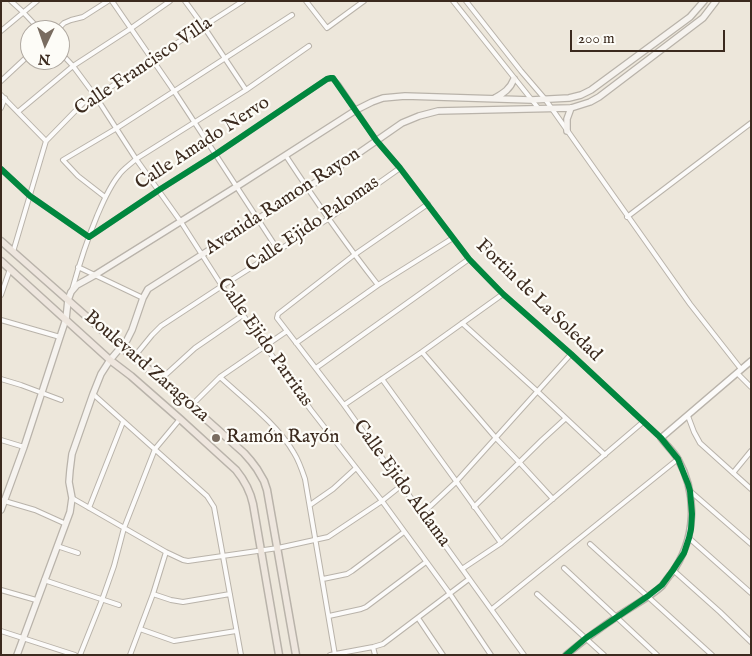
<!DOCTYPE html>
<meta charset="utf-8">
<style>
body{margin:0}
#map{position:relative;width:752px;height:656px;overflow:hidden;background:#ede7db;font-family:"IM FELL English",serif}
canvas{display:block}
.frame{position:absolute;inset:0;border:2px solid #3b2a1e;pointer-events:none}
.north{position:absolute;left:20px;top:20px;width:50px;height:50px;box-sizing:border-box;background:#fdfcf7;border:1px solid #afa8a0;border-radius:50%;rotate:183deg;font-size:14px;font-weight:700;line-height:20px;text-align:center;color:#3b2a1e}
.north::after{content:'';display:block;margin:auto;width:18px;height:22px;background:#796c60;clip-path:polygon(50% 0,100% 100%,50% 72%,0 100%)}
.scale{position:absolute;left:570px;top:30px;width:155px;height:22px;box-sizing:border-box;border:2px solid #3b2a1e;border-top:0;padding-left:6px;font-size:15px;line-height:18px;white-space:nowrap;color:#3b2a1e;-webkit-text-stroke:4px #fdfcf7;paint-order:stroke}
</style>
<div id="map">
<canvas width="752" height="656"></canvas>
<div class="frame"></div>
<div class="north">N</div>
<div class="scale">200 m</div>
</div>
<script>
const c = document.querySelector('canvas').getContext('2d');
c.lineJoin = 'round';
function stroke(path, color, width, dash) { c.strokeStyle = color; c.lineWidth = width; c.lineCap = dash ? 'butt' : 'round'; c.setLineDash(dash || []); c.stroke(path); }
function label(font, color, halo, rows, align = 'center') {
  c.font = font + ' "IM FELL English",serif'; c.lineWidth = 4.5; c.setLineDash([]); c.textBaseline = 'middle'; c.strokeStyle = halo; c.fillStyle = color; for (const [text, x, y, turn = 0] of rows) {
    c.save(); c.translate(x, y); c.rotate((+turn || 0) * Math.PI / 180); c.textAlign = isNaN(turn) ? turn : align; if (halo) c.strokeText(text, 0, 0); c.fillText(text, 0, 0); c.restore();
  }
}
const minor = new Path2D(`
 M11 1 23 12 40 30
 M112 1 174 91 278 250
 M185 1 204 27 246 90
 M306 1 327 28 364 1
 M453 1 539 109
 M466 1 521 71 545 99 690 304 741 369
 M57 30 64 23 71 20 83 17 108 1
 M1 31 37 1
 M60 52 73 66 96 97 136 159 181 222 222 286 243 315 311 410 382 501 450 594 491 655
 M1 81 30 54
 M1 95 46 141
 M1 108 5 98
 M19 111 73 66 130 29 170 1
 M286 156C315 200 345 243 378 285
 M1 169 30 196 89 237 159 190 216 154 327 79 332 78 338 84 376 140 400 168 469 259 503 294 571 354 661 438
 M105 197 78 176 63 160 117 128 292 15
 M428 204 354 255 278 314 277 318 344 405 524 655
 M627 217 751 123
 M13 252 46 141 83 103 96 97 152 59 243 1
 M78 267 143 298
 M72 290C79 265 87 240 97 216 103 202 109 187 119 175 123 169 131 164 136 159L246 90 309 46
 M1 295 10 269
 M1 320 60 337
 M462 323 537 391 605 455
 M296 343 378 285 453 238
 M422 352 495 437 519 462 553 499
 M134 357 152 335 161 326 222 286 328 219 400 168
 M316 368 469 259
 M737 373 751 387
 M220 377C244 399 278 425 294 453 299 461 302 470 305 479L335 655
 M1 379 21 385 61 400
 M161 379 184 358 195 348 243 315
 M382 379 501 543
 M93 394 207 496 214 507 241 655
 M344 405 422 352 503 294
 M191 406 220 377 287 331
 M688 416 694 432 700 443 751 489
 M1 440 24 447
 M733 473 751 451
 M690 491 751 544
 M72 498 166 552 183 560 188 561 278 548 328 537 382 501 402 485
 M1 500 35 510 66 524
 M310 505 333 489 356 468
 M474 507 542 440 565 419
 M89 508 123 422
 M422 514 456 482 571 354
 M689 538 751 593
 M590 544 712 655
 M57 546 78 553
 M564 568 657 655
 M462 569 501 543 643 422
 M673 570 720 612 751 642
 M323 579 347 574 352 571 404 532
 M44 580 119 605
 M1 590 36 600
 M153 594 171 600 183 602 230 594
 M537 594 604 655
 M492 609 678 459
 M329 616 361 609 366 607 426 562
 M418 618 443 655
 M140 629 174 641 236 631
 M1 631 75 655
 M373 647 375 655
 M80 655 102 600 114 566 124 528 155 449 180 419
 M130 655 153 594 166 552
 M330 655 373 647 383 644 469 579`);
const tertiary = new Path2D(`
 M566 655C583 641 600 628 618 616 632 606 649 598 662 586 665 582 668 577 671 574 696 540 698 495 678 459 673 451 666 445 661 438L751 361`);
const secondary = new Path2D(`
 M495 98C504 93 510 89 514 79
 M567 131V119L571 108
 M1 510 24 447 60 337 66 319 68 300 71 292 77 285 95 275 236 187 356 110 372 102 383 98 405 96 531 100 569 98 581 95 591 90 690 17 704 1
 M17 655 70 512 72 498 69 482 70 470 72 454 93 394 101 374 110 360 127 340 132 330 143 298 148 289 327 175 402 123 419 116 438 111 571 108 590 102 599 97 703 18 716 1`);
const primary = new Path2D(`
 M1 241 121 347 161 379 244 453 251 461 257 469 264 481 267 490 296 655
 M1 261 110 360 131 376 180 419 236 470C245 481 250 490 253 504L279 655`);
stroke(minor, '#b9b3aa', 6);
stroke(tertiary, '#b9b3aa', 8);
stroke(secondary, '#b9b3aa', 8);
stroke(primary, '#b9b3aa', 9);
stroke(minor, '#fcfbfa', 4);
stroke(tertiary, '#fcfbfa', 5);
stroke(secondary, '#f6f3ef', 5.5);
stroke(primary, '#eee6de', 6);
stroke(new Path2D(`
 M1 169 30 196 89 237 159 190 216 154 327 79 331 78H333L376 140 400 168 469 259 503 294 571 354 661 438 678 459 688 484 690 491 692 514 691 529 689 538 684 553 673 570 662 585 648 596 586 638 566 655`), '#00873e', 6);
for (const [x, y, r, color] of [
 [216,438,5,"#796c60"]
]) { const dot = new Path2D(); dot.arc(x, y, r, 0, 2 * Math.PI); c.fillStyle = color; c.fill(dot); stroke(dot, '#fdfcf7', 2); }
label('19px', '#3b2a1e', '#fdfcf7', [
 ["Calle Francisco Villa",144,67,-34],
 ["Calle Amado Nervo",203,144,-33],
 ["Avenida Ramon Rayon",283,202,-33],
 ["Calle Ejido Palomas",313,225,-34],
 ["Fortin de La Soledad",538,301,44],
 ["Calle Ejido Parritas",264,343,55],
 ["Boulevard Zaragoza",146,367,41],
 ["Calle Ejido Aldama",401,484,54]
]);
label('19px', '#3b2a1e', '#fdfcf7', [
 ["Ramón Rayón",226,438]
], 'left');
</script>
